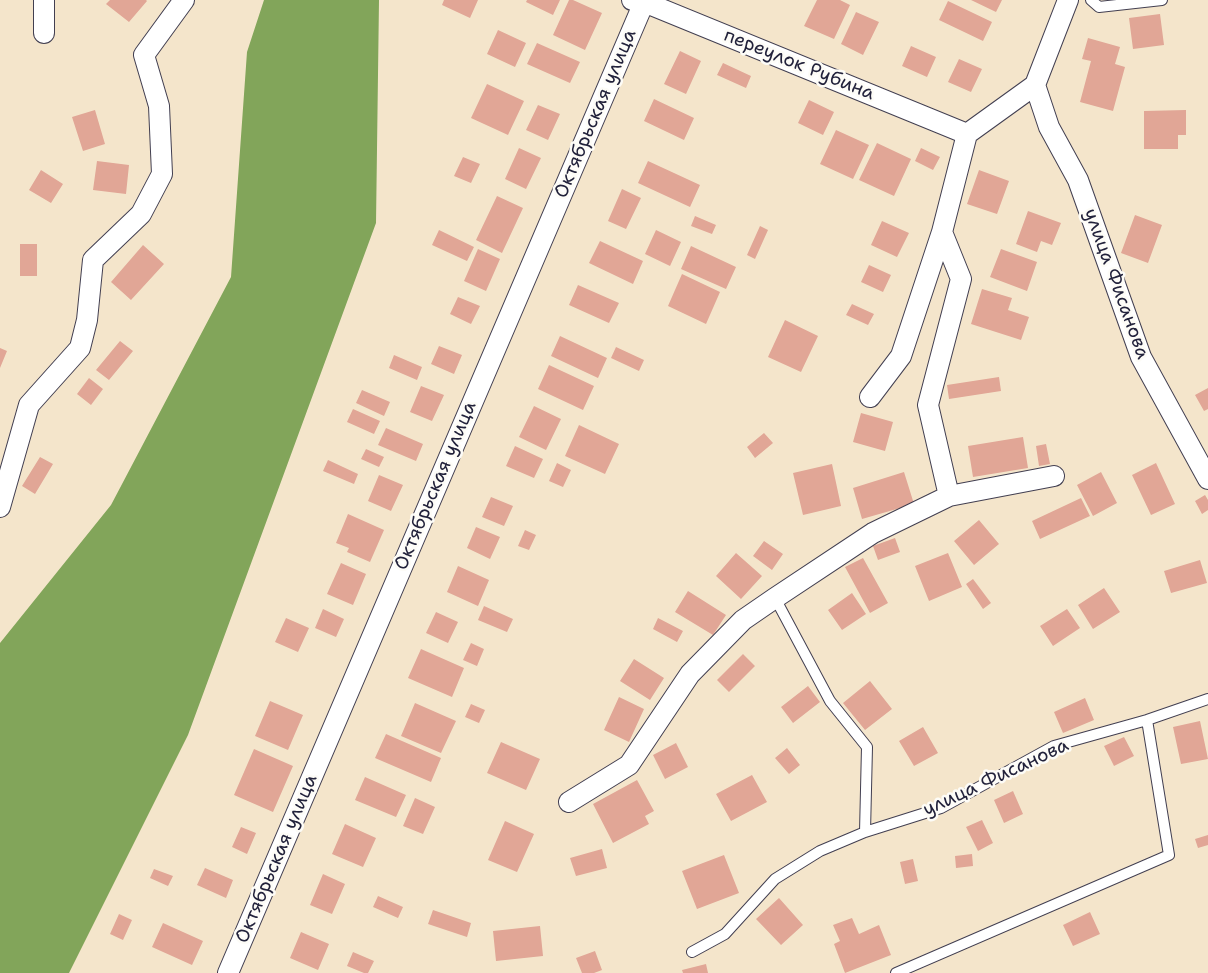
<!DOCTYPE html>
<meta charset="utf-8">
<style>
body{margin:0}
canvas{display:block;background:#f4e5cb}
</style>
<canvas width="1208" height="973"></canvas>
<script>
const c = document.querySelector('canvas').getContext('2d');
c.lineJoin = 'round';
function paint(path, color) { c.fillStyle = color; c.fill(path, 'evenodd'); }
function stroke(path, color, width, dash) { c.strokeStyle = color; c.lineWidth = width; c.lineCap = dash ? 'butt' : 'round'; c.setLineDash(dash || []); c.stroke(path); }
function label(font, color, halo, rows, align = 'center') {
  c.font = font + ' "Shantell Sans",sans-serif'; c.lineWidth = 5; c.setLineDash([]); c.textBaseline = 'middle'; c.strokeStyle = halo; c.fillStyle = color; for (const [text, x, y, turn = 0] of rows) {
    c.save(); c.translate(x, y); c.rotate((+turn || 0) * Math.PI / 180); c.textAlign = isNaN(turn) ? turn : align; if (halo) c.strokeText(text, 0, 0); c.fillText(text, 0, 0); c.restore();
  }
}
paint(new Path2D(`
 M264 0H379L376 223 188 735 69 973H0V643L111 505 231 277 247 52Z`), '#82a55a');
paint(new Path2D(`
 M110 0H146L147 1 129 22 106 4Z
 M444 0H478L470 18 442 5Z
 M527 0H560L553 15 526 2Z
 M569 0H573L602 13 585 50 553 35Z
 M817 0H840L850 5 834 39 804 26Z
 M971 0H1002L996 12Z
 M948 1 992 22 983 41 939 20Z
 M856 12 879 22 863 55 841 44Z
 M1160 14 1164 45 1133 49 1129 18Z
 M498 30 526 43 515 67 487 54Z
 M1088 38 1120 47 1115 64 1125 67 1113 111 1080 102 1091 61 1082 59Z
 M537 43 580 62 570 83 527 64Z
 M911 46 936 57 927 77 902 66Z
 M680 51 701 61 686 94 664 84Z
 M959 59 982 69 971 92 948 82Z
 M723 63 751 76 746 88 717 75Z
 M487 84 524 101 508 135 471 118Z
 M654 99 694 118 684 140 644 121Z
 M809 100 834 112 823 135 798 123Z
 M538 105 560 114 548 140 526 130Z
 M95 110 105 144 83 151 72 117Z
 M1186 110V135H1178V149H1144V111Z
 M836 130 869 145 853 179 820 164Z
 M877 143 911 159 894 196 859 180Z
 M519 148 541 158 526 189 505 179Z
 M921 148 940 157 933 170 915 161Z
 M463 157 480 164 471 183 454 176Z
 M97 161 129 165 126 194 93 190Z
 M648 161 700 185 690 207 638 183Z
 M41 170 63 184 51 203 29 190Z
 M979 170 1009 181 997 214 967 204Z
 M622 189 641 198 626 229 608 221Z
 M497 196 523 208 502 253 476 240Z
 M1028 211 1061 223 1052 245 1041 241 1037 252 1016 244Z
 M1135 215 1162 225 1148 263 1121 253Z
 M695 216 716 225 712 234 691 226Z
 M882 221 909 233 897 257 871 245Z
 M760 226 768 230 755 259 747 255Z
 M439 230 474 247 467 261 432 245Z
 M656 230 681 242 670 266 645 254Z
 M600 241 643 261 633 284 589 263Z
 M20 244H37V276H20Z
 M143 245 164 264 131 300 111 282Z
 M691 246 736 267 726 289 681 269Z
 M478 249 500 259 486 291 464 281Z
 M1001 249 1037 262 1027 291 990 277Z
 M869 265 891 275 883 292 861 282Z
 M682 274 720 292 706 324 668 306Z
 M578 285 619 303 609 323 569 305Z
 M982 289 1012 298 1008 310 1029 317 1021 340 971 324Z
 M458 297 480 306 471 324 450 314Z
 M852 304 874 314 868 325 846 315Z
 M785 320 818 336 801 372 768 357Z
 M560 336 607 358 598 378 551 356Z
 M120 341 133 351 109 380 96 370Z
 M439 346 462 355 454 374 431 364Z
 M616 347 644 360 639 371 611 358Z
 M0 348 7 351 0 368Z
 M394 355 422 367 417 380 389 368Z
 M549 365 594 386 583 410 538 389Z
 M999 377 1001 391 949 399 947 385Z
 M89 378 103 389 91 405 77 394Z
 M421 386 444 395 432 421 410 412Z
 M1208 388V409L1204 411 1195 395Z
 M362 390 390 402 384 416 356 403Z
 M534 406 561 419 546 450 519 437Z
 M353 409 380 421 374 434 347 422Z
 M861 413 893 422 885 451 853 442Z
 M579 425 619 444 605 474 565 456Z
 M386 428 423 444 416 461 378 445Z
 M764 433 773 443 755 458 747 447Z
 M1023 437 1028 468 973 477 968 446Z
 M1046 444 1050 464 1039 466 1036 446Z
 M515 446 543 459 534 478 506 466Z
 M366 449 384 457 379 467 361 459Z
 M40 457 53 464 35 494 22 486Z
 M328 460 358 474 354 484 323 471Z
 M557 463 571 470 563 487 549 481Z
 M1156 463 1175 504 1151 515 1132 475Z
 M832 464 841 506 803 515 793 473Z
 M904 472 914 504 862 519 853 488Z
 M1101 472 1117 503 1093 516 1077 485Z
 M379 475 403 485 391 511 368 501Z
 M1205 495 1208 500V510L1202 514 1195 501Z
 M491 497 513 506 504 526 482 517Z
 M1081 498 1090 516 1040 539 1032 521Z
 M348 514 384 530 370 562 347 552 349 548 336 543Z
 M979 520 999 544 974 565 954 541Z
 M476 527 500 537 490 559 467 548Z
 M525 530 536 535 529 550 518 546Z
 M895 538 900 552 878 560 873 546Z
 M764 541 783 554 772 570 753 556Z
 M736 553 762 576 741 599 716 576Z
 M948 553 962 587 929 601 915 566Z
 M863 558 888 603 870 613 845 567Z
 M1200 560 1207 583 1171 593 1164 571Z
 M341 563 366 574 353 605 327 594Z
 M458 566 489 580 478 606 447 592Z
 M973 579 991 603 983 609 966 584Z
 M1104 588 1120 612 1093 629 1078 605Z
 M688 591 726 615 713 635 675 612Z
 M852 593 866 614 842 630 828 610Z
 M484 606 513 619 507 632 478 620Z
 M323 609 344 619 336 637 315 628Z
 M1067 609 1080 628 1053 646 1040 626Z
 M436 612 458 622 448 643 426 633Z
 M286 618 309 628 298 652 275 642Z
 M658 618 683 631 677 642 653 629Z
 M471 643 484 649 477 666 463 660Z
 M421 649 464 668 452 697 408 678Z
 M743 654 755 666 729 692 717 680Z
 M634 659 664 678 650 700 620 681Z
 M870 681 892 709 865 730 843 703Z
 M808 686 820 702 793 723 781 707Z
 M619 697 644 709 629 742 604 730Z
 M1085 698 1094 720 1063 733 1054 712Z
 M270 701 303 715 288 750 255 736Z
 M415 703 456 721 441 753 401 736Z
 M471 704 485 710 479 723 465 717Z
 M1200 721 1208 759 1181 764 1173 727Z
 M923 727 938 753 914 766 899 741Z
 M386 734 441 758 431 782 375 758Z
 M1124 737 1134 756 1114 766 1104 746Z
 M501 742 540 759 526 790 487 773Z
 M676 743 688 767 665 779 653 755Z
 M787 748 800 765 789 774 775 758Z
 M254 749 293 766 273 812 234 795Z
 M752 775 767 802 731 821 716 794Z
 M365 777 406 795 396 817 355 800Z
 M637 780 654 811 645 816 649 824 613 843 593 804Z
 M1013 791 1023 814 1004 823 994 800Z
 M415 798 435 807 423 834 403 826Z
 M982 820 993 843 978 851 966 827Z
 M505 821 534 834 517 872 488 860Z
 M345 824 376 838 363 867 332 854Z
 M241 827 256 833 247 854 232 847Z
 M1208 835V845L1198 848 1195 839Z
 M602 849 607 868 576 876 570 858Z
 M972 854 973 866 956 868 955 856Z
 M724 855 739 893 697 909 682 871Z
 M913 859 918 881 905 884 900 862Z
 M205 868 233 880 226 898 197 885Z
 M154 869 173 876 168 886 150 878Z
 M323 874 345 884 332 914 310 905Z
 M378 896 403 907 398 918 373 907Z
 M779 898 803 925 781 945 756 919Z
 M433 910 471 923 467 937 428 924Z
 M1090 912 1100 934 1073 946 1063 925Z
 M119 914 132 920 123 940 110 934Z
 M852 918 859 934 879 925 891 955 845 973 834 944 840 941 833 925Z
 M163 923 203 941 192 965 152 947Z
 M540 926 543 956 496 961 493 931Z
 M301 932 329 944 318 970 290 958Z
 M595 951 602 970 594 973H582L576 958Z
 M353 952 374 961 368 973H364L347 966Z
 M706 964 708 973H683L682 970Z`), '#e1a696');
const lane = new Path2D(`
 M1091 0 1099 7 1162 0
 M775 598 830 701 867 747 865 832 941 808 1054 746 1147 720 1208 699
 M692 952 725 934 775 879 820 851 865 832
 M896 973 1169 855 1147 720`);
const street = new Path2D(`
 M632 0 644 2 967 134
 M44 33V0
 M1035 85 1049 127 1078 180 1141 357 1208 479
 M942 232 961 279 928 405 949 496
 M870 397 901 356 942 232 967 134 1035 85 1068 0
 M0 507 29 405 80 348 87 320 93 260 141 214 162 174 159 106 144 55 184 0
 M569 802 629 765 690 674 743 620 775 598 873 533 949 496 1054 476
 M228 973 645 0`);
stroke(lane, '#423f51', 12);
stroke(street, '#423f51', 22);
stroke(lane, '#fff', 10);
stroke(street, '#fff', 20);
label('19px', '#22223b', '#fdfcf7', [
 ["переулок Рубина",799,65,22],
 ["Октябрьская улица",596,114,-67],
 ["улица Фисанова",1116,284,70],
 ["Октябрьская улица",436,486,-67],
 ["улица Фисанова",996,778,-25],
 ["Октябрьская улица",277,859,-67]
]);
</script>
